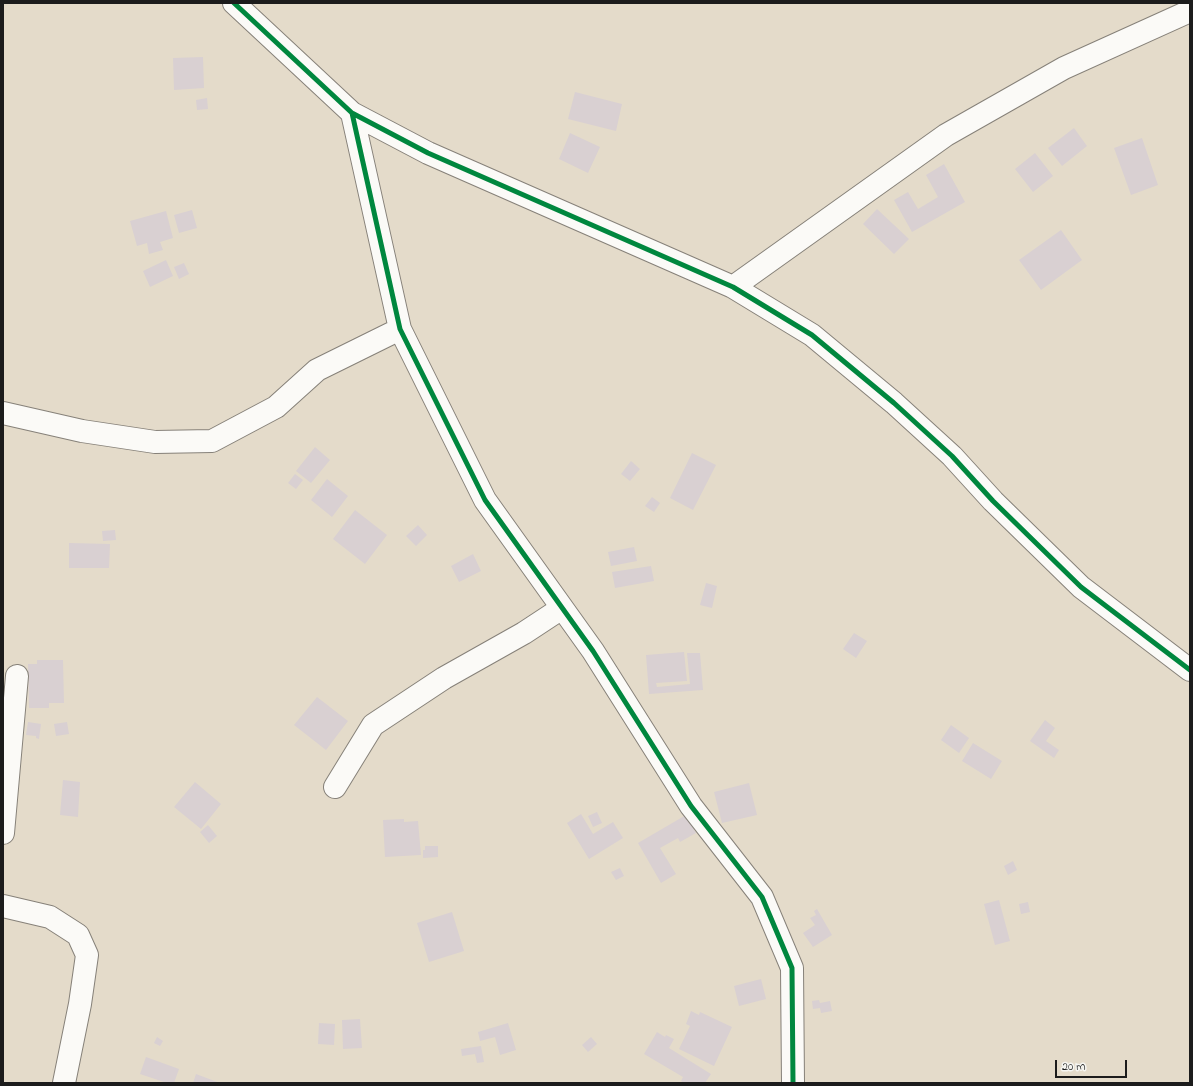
<!DOCTYPE html>
<style>
body{margin:0}
#map{position:relative;width:1193px;height:1086px;overflow:hidden;background:#e4dbca;font-family:"Indie Flower",sans-serif}
canvas{display:block}
.frame{position:absolute;inset:0;border:4px solid #1c1c1c;pointer-events:none}
.scale{position:absolute;left:1055px;top:1060px;width:72px;height:18px;box-sizing:border-box;border:2px solid #1c1c1c;border-top:0;padding-left:5px;font-size:12px;line-height:14px;white-space:nowrap;color:#1c1c1c;-webkit-text-stroke:3px #f6f6f2;paint-order:stroke}
</style>
<div id="map">
<canvas width="1193" height="1086"></canvas>
<div class="frame"></div>
<div class="scale">20 m</div>
</div>
<script>
const c = document.querySelector('canvas').getContext('2d');
c.lineJoin = 'round';
function paint(path, color) { c.fillStyle = color; c.fill(path, 'evenodd'); }
function stroke(path, color, width, dash) { c.strokeStyle = color; c.lineWidth = width; c.lineCap = dash ? 'butt' : 'round'; c.setLineDash(dash || []); c.stroke(path); }
paint(new Path2D(`
 M203 57 204 88 174 90 173 58Z
 M575 92 622 104 616 131 568 119Z
 M207 98 208 109 197 110 196 100Z
 M1074 128 1087 146 1062 166 1048 148Z
 M570 133 600 147 588 173 559 159Z
 M1142 138 1158 185 1131 195 1114 148Z
 M1035 153 1053 176 1033 192 1015 169Z
 M944 164 965 202 912 232 894 200 908 192 918 209 938 197 926 175Z
 M877 209 909 239 894 254 863 224Z
 M192 210 197 228 179 233 174 215Z
 M166 211 173 238 160 242 163 250 149 254 147 243 137 246 130 221Z
 M1061 230 1082 260 1041 290 1019 260Z
 M166 260 173 276 150 287 143 271Z
 M184 263 189 274 179 279 174 267Z
 M315 447 330 460 311 483 296 471Z
 M692 453 716 465 693 510 670 498Z
 M631 461 640 469 630 481 621 474Z
 M295 474 303 480 296 489 288 483Z
 M327 479 348 496 332 517 311 500Z
 M652 497 660 503 654 512 645 506Z
 M355 510 387 535 365 564 333 539Z
 M418 525 427 535 416 546 406 536Z
 M115 530 116 540 103 541 102 531Z
 M69 543 110 544 109 568H69Z
 M634 547 637 561 611 566 608 552Z
 M473 554 481 571 459 582 451 566Z
 M651 566 654 581 615 588 612 572Z
 M706 583 717 586 712 608 700 605Z
 M854 633 867 641 856 658 843 649Z
 M684 652 687 681 656 683 657 687 690 684 687 653H700L703 690 649 694 646 655Z
 M37 660H63L64 703H49V708H29L28 664H37Z
 M317 697 348 721 326 750 294 725Z
 M1045 720 1055 728 1046 741 1059 750 1054 758 1030 741Z
 M28 722 41 724 39 739 36 738V736L26 735Z
 M67 722 69 734 56 736 54 724Z
 M951 725 969 738 959 753 941 740Z
 M973 743 1002 761 991 779 962 761Z
 M63 780 80 782 78 817 60 815Z
 M195 782 221 804 201 829 174 807Z
 M749 783 757 815 722 823 714 792Z
 M597 812 602 823 593 827 588 816Z
 M581 814 593 834 613 822 623 838 589 859 567 823Z
 M686 815 696 833 680 842 678 838 660 848 676 874 661 883 638 843Z
 M404 819V822L418 821 421 855 385 857 383 820Z
 M208 825 217 836 209 843 200 832Z
 M425 846H438V857L423 858V850H425Z
 M1013 861 1017 870 1008 875 1004 866Z
 M620 868 624 876 616 880 611 872Z
 M999 900 1010 941 995 945 984 904Z
 M1028 902 1030 912 1021 914 1019 904Z
 M817 909 832 935 813 947 803 933 815 925 810 918 816 915 814 911Z
 M452 912 464 951 429 962 417 923Z
 M761 979 766 999 739 1006 734 986Z
 M819 1000 820 1003 830 1001 832 1011 821 1013 820 1008 813 1009 812 1001Z
 M691 1011 699 1015 700 1012 732 1027 714 1066 679 1049 690 1026 686 1024Z
 M360 1019 362 1048 343 1049 342 1020Z
 M319 1023 335 1024 334 1045 318 1044Z
 M508 1023 516 1050 500 1055 495 1037 480 1041 478 1032Z
 M657 1032 665 1037 666 1035 674 1039 669 1048 711 1074 705 1083H684L681 1081 683 1077 644 1054Z
 M157 1037 163 1041 160 1046 154 1043Z
 M591 1037 597 1044 588 1052 582 1045Z
 M481 1046 484 1062 477 1063 475 1054 462 1056 461 1049Z
 M146 1057 179 1069 174 1083H167L140 1074Z
 M196 1074 220 1083H193Z`), '#d9d0d2');
const minor = new Path2D(`
 M234 3 352 113 428 153 733 287 812 335 894 403 952 456 993 501 1081 587 1190 670
 M352 113 400 329 485 500 593 651 691 806 762 897 792 968 793 1083
 M733 287 946 135 1064 68 1190 11
 M3 413 82 431 155 442 212 441 276 407 317 370 400 329
 M335 787 373 725 444 678 524 633 562 608
 M3 833 17 676
 M3 906 50 917 78 935 87 955 80 1004 64 1083`);
stroke(minor, '#868179', 24);
stroke(minor, '#fbfaf7', 22);
stroke(new Path2D(`
 M234 3 352 113 428 153 733 287 812 335 894 403 952 456 993 501 1081 587 1190 670
 M352 113 400 329 485 500 593 651 691 806 762 897 792 968 793 1083`), '#00873e', 5);
</script>
